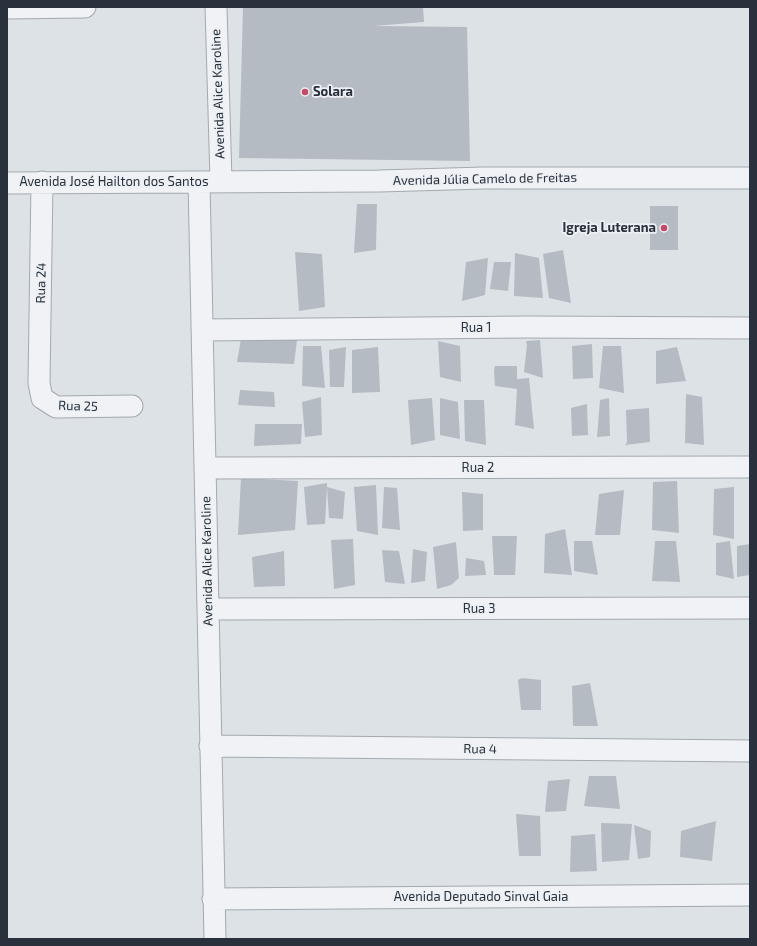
<!DOCTYPE html>
<meta charset="utf-8">
<style>
body{margin:0}
#map{position:relative;width:757px;height:946px;overflow:hidden;background:#dde2e6;font-family:"Exo 2",sans-serif}
canvas{display:block}
.frame{position:absolute;inset:0;border:8px solid #28313c;pointer-events:none}
</style>
<div id="map">
<canvas width="757" height="946"></canvas>
<div class="frame"></div>
</div>
<script>
const c = document.querySelector('canvas').getContext('2d');
c.lineJoin = 'round';
function paint(path, color) { c.fillStyle = color; c.fill(path, 'evenodd'); }
function stroke(path, color, width, dash) { c.strokeStyle = color; c.lineWidth = width; c.lineCap = dash ? 'butt' : 'round'; c.setLineDash(dash || []); c.stroke(path); }
function label(font, color, halo, rows, align = 'center') {
  c.font = font + ' "Exo 2",sans-serif'; c.lineWidth = 3.5; c.setLineDash([]); c.textBaseline = 'middle'; c.strokeStyle = halo; c.fillStyle = color; for (const [text, x, y, turn = 0] of rows) {
    c.save(); c.translate(x, y); c.rotate((+turn || 0) * Math.PI / 180); c.textAlign = isNaN(turn) ? turn : align; if (halo) c.strokeText(text, 0, 0); c.fillText(text, 0, 0); c.restore();
  }
}
paint(new Path2D(`
 M243 7H423L424 22 373 26 467 27 470 161 239 158Z
 M357 204H377L376 250 354 253Z
 M650 206H678V250H650Z
 M563 250 571 303 549 298 543 254Z
 M295 252 322 254 325 307 299 311Z
 M515 253 539 258 543 298 514 296Z
 M488 258 485 295 462 301 466 262Z
 M494 262H511L508 291 490 289Z
 M241 339 297 340 294 364 237 362Z
 M540 340 543 378 524 372 527 345 526 341Z
 M438 341 460 346 461 382 440 377Z
 M592 344 593 378 573 379 572 346Z
 M303 346H321L325 388 302 386Z
 M603 346H621L624 393 599 388Z
 M346 347 344 387H330L329 350Z
 M378 347 380 392 352 393V350Z
 M677 347 686 381 656 384V351Z
 M495 366H517V379L529 378 534 429 515 425 517 389 495 386 494 370Z
 M240 390 274 392 275 407 238 405Z
 M686 394 702 397 704 445 685 443Z
 M321 397 322 435 305 437 302 402Z
 M432 398 435 440 411 445 408 400Z
 M440 398 458 402 460 439 440 435Z
 M609 398 610 436 597 437 600 400Z
 M464 400H484L486 445 465 441Z
 M587 404 588 435 572 436 571 408Z
 M649 408 650 442 625 445 627 442 626 410Z
 M255 424H302L301 444 254 446Z
 M241 478 298 481 295 530 238 535Z
 M677 481 679 533 652 530 653 482Z
 M327 483V487L345 492 343 519 329 518 327 487 325 524 307 525 304 487Z
 M376 485 378 535 357 531 354 487Z
 M384 487 397 488 400 530 382 528Z
 M734 487V539L713 535 714 489Z
 M624 490 620 535H595L599 494Z
 M462 492 483 494V530L463 531Z
 M565 529 572 575 544 573 545 534Z
 M492 536H517L515 575H494Z
 M353 539 355 585 334 589 331 540Z
 M574 541H592L598 575 574 571Z
 M655 541H676L680 582 652 581Z
 M730 541 734 579 716 575V543Z
 M456 542 459 578 451 585 437 589 433 547Z
 M750 544V575L737 577V546Z
 M413 549 427 552 425 581 411 583Z
 M382 550 399 551 405 584 385 582Z
 M284 551 285 586 254 587 252 557Z
 M466 558 484 561 486 575 465 576Z
 M522 678 541 680V710H521L518 680Z
 M590 683 598 726H573L572 686Z
 M589 776H616L620 809 584 806Z
 M570 779 566 811 545 812 548 781Z
 M516 814 540 816 541 856H519Z
 M716 821 712 861 680 857 681 831Z
 M601 823 632 824 629 860 602 862Z
 M634 825 651 831 650 857 638 859Z
 M595 834 597 871 570 872 571 836Z`), '#b5bbc3');
const minor = new Path2D(`
 M216 7 221 181
 M7 8 85 7
 M42 182 39 383 42 398 56 407 132 406
 M199 182 215 939
 M7 183 379 181 484 178H750
 M202 330 527 327 750 328
 M205 468 750 467
 M208 609 750 608
 M210 746 750 751
 M213 899 750 895`);
stroke(minor, '#a3a9b0', 23);
stroke(minor, '#f0f2f5', 21);
for (const [x, y, r, color] of [
 [305,92,4,"#c54865"],
 [664,228,4,"#c54865"]
]) { const dot = new Path2D(); dot.arc(x, y, r, 0, 2 * Math.PI); c.fillStyle = color; c.fill(dot); stroke(dot, '#edf0f4', 1.5); }
label('bold 13px', '#28313c', '#edf0f4', [
 ["Solara",313,92],
 ["Igreja Luterana",656,228,"right"]
], 'left');
label('13px', '#28313c', '#edf0f4', [
 ["Avenida Alice Karoline",218,94,-92],
 ["Avenida Júlia Camelo de Freitas",485,179,-1],
 ["Avenida José Hailton dos Santos",114,182],
 ["Rua 24",41,283,-89],
 ["Rua 1",476,328],
 ["Rua 25",78,406,2],
 ["Rua 2",478,468],
 ["Avenida Alice Karoline",207,561,-91],
 ["Rua 3",479,609],
 ["Rua 4",480,749,1],
 ["Avenida Deputado Sinval Gaia",481,897]
]);
</script>
